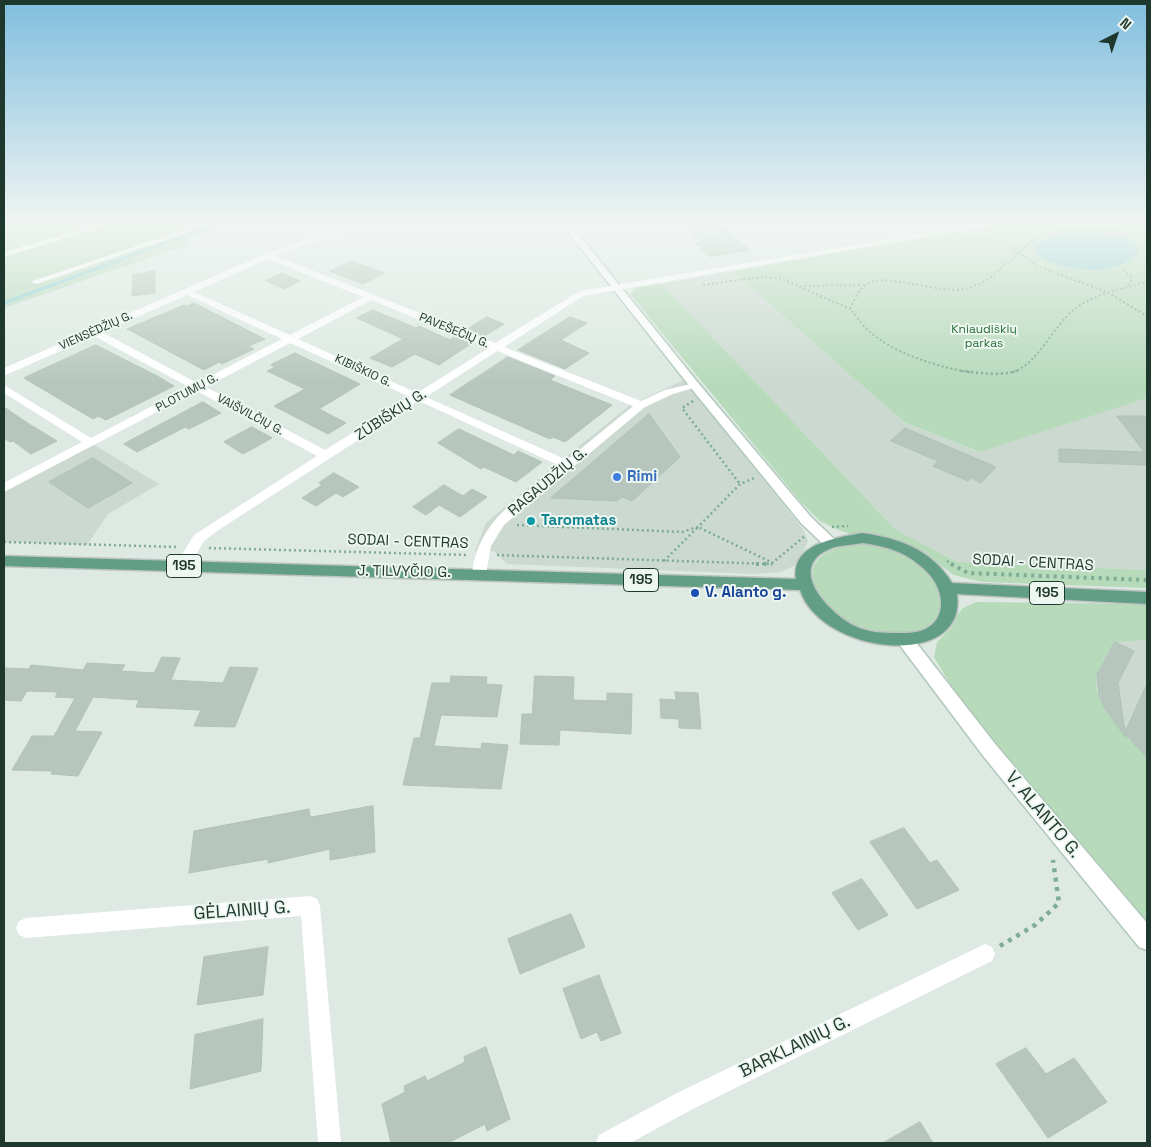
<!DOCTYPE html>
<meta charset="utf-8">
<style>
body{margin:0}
#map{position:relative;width:1151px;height:1147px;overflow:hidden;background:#dde9e2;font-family:"Space Grotesk",sans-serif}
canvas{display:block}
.frame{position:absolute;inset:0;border:5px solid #1f382d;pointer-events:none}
.north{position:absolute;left:1091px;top:10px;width:50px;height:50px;-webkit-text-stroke:4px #edf6f0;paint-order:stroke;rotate:41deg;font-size:14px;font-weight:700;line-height:20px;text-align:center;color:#1f382d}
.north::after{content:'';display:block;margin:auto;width:18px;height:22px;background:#1f382d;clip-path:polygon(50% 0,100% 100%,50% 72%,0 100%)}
</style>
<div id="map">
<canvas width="1151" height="1147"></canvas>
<div class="frame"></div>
<div class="north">N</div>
</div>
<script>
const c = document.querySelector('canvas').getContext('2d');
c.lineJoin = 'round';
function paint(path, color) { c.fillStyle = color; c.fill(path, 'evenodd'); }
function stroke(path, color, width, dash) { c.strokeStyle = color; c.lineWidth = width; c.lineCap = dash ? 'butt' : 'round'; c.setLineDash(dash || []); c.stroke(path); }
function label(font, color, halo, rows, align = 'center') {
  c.font = font + ' "Space Grotesk",sans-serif'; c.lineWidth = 4; c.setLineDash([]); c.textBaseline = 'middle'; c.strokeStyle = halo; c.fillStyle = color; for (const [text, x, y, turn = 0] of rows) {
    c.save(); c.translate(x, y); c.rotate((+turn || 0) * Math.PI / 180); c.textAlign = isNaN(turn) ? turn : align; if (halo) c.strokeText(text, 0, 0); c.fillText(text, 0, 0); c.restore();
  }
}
paint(new Path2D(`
 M732 271 904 422 979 452 1147 398V570L957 562 896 530 662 284Z
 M684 380 803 529 808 541 798 564 781 572 756 574 507 564 494 551H475L486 523 542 476 629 406Z
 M91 443 159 484 108 514 87 545 4 542V488Z
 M1147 640V758L1105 709 1096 685 1097 674 1115 642Z`), '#cbd9d0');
paint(new Path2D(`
 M4 224H230L187 238V245L4 308Z
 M1004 224H1147V398L980 452 904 422 732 271Z
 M662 284 896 530 957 562 1147 570V588L984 582 965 578 954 575 916 548 902 542 881 536 850 534 836 529 820 521 801 502 630 294 638 287Z
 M860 544C892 546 930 559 939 593 942 601 942 607 938 615 919 648 851 634 828 611 824 607 821 599 819 594 799 560 830 546 860 544Z
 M976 602 1147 604V640L1115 642C1109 652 1101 662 1098 673 1087 702 1130 739 1147 758V939L990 751 934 657 937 642 952 627 957 615 963 608Z`), '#b6daba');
paint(new Path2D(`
 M1094 233 1126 237 1138 244V253C1129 262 1119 266 1107 269 1089 272 1043 267 1034 249 1043 230 1076 234 1094 233Z`), '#84cece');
stroke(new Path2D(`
 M4 303 216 224`), '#84cece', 3);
const building = new Path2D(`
 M681 224H718L750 250 710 257 695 243 701 242Z
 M351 261 385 273 363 284 330 271Z
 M155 271V293L132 296 133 275Z
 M282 273 300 281 284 289 266 281Z
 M194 303 200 306 265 339 249 346 254 349 222 364 219 362 204 370 127 329 184 305 187 306Z
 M373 310 416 328 419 326 450 340 455 336 472 343 439 365 415 354 392 367 370 358 403 339 357 318Z
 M487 317 504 324 484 336 466 330Z
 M570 317 587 323 561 340 589 353 565 369 518 350Z
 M96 345 159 377 174 386 106 420 98 416 93 419 24 378Z
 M295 353 360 384 319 409 346 423 328 434 274 406 305 389 267 371 275 367 271 365Z
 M508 357 555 376 550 380 612 405 565 442 553 437 550 439 450 395Z
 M203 402 221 413 189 429 185 427 137 452 124 444Z
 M4 407 29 424 57 441 31 454 13 441 10 442 4 438Z
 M649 414 680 457 632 501 622 497 617 501 551 498Z
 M1117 416H1147V465L1059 462V449L1144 452Z
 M252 427 272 438 243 454 224 442Z
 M905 428 996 467 981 483 971 478 968 481 933 466 938 461 891 441Z
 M459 429 514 455 518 451 542 462 516 482 484 467 481 469 438 443Z
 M93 458 132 483 88 508 49 482Z
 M334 473 359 487 343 497 336 493 316 506 302 498 322 485 319 483Z
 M444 485 463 496 472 489 487 497 460 517 439 505 426 515 413 507Z
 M1115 642 1134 651 1118 683 1125 732 1147 684V758L1125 734 1126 738 1105 709 1099 696 1097 674Z
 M162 657 180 658 171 680 223 683 230 667 258 668 235 727 194 726 201 710 136 707 139 700 93 697 75 731 102 732 78 776 51 774 53 771 12 770 32 736H54L75 698 55 697 58 692 27 691 21 701 4 700V668L29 669 31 665 83 670 87 663 125 665 121 671 154 673Z
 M451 676 487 677 486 684 502 685 497 717 441 715 434 746 481 749 482 743 508 745 501 789 403 785 414 738H420L432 683H450Z
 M535 676 574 677 573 700 607 701V693L632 694 631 734 560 730 559 745 520 744 522 714H532Z
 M675 692 698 693 701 729 679 728V719L661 718 660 699 676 700Z
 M373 806 375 852 330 860V849L268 863V859L189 873 194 831 309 809 310 817Z
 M904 828 930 863 937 860 959 890 917 909 870 842Z
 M862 879 888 915 858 930 832 893Z
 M571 914 585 947 520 974 508 939Z
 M268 947 263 995 197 1005 204 957Z
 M599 975 621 1033 601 1041 597 1032 581 1039 563 989Z
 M263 1019 261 1071 190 1089 195 1035Z
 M486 1047 510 1119 487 1131 485 1124 448 1143H391L382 1104 405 1092 404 1086 425 1076 427 1081 465 1062 464 1057Z
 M1026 1048 1046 1074 1074 1058 1107 1102 1048 1138 996 1064Z
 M920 1122 933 1143H883Z`);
paint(building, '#b6c6bd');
stroke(building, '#b0c2b8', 1);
const secondary = new Path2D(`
 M562 224H570L699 384 811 517 835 540 837 543 835 546H825L801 523 691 388Z
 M905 634 911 636 996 745 1147 923V950L1139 947 984 757 899 644 897 640 899 636Z`);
const primary = new Path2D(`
 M862 533C899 538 932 550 952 583L1147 592V604L957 594C968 671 821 655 800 590L4 566V556L796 579C791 543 837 538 862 533ZM862 543C886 546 906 552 924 569 950 592 948 632 907 633 889 633 871 634 855 626 828 613 784 566 832 548 841 545 852 545 862 543Z`);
stroke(secondary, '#b1c8bc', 3);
stroke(primary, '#bcc3c0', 3);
stroke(new Path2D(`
 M963 238 998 241 1010 245 1037 266 1107 292 1147 316
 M1123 270 1131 277V282L1128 285
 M703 285 760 277 780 278 850 309
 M804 286 862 285
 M970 372C940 368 893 353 870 332 863 326 857 317 850 309 854 300 858 290 867 284 886 272 937 294 964 289 991 284 1006 262 1026 246 1057 220 1111 230 1147 238
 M1013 372C1035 366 1054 327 1072 311 1092 294 1122 289 1147 282`), '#7eac96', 2, [2, 2.5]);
stroke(new Path2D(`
 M961 371C980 373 998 376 1017 371
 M693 401 682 408 740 484
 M517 525 682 532 698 527 740 484 754 478
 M832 527 848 526
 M4 542 178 547
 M209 548 468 555
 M497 555 771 564 805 536
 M664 561 698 527 773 563
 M947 561 954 565`), '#7eac96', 2.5, [2, 3]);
stroke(new Path2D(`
 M756 564H772
 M951 564 968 573 1147 580`), '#7eac96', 4, [3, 4.5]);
stroke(new Path2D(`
 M1000 946 1035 925 1059 903 1053 860`), '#7eac96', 4.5, [4, 5.5]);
paint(new Path2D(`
 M98 224H109L4 257V252Z
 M201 224H212L37 284 30 282Z
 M349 224H360L276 256 495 343 580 291 981 224H997L583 296 504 347 641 401 665 390 695 383 700 386 673 394 645 407 504 525 491 546 486 574 479 579 472 574C478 519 520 498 560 466L419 401 220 529 204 541 187 569 182 571 175 566 194 535 317 456 197 391 4 492V483L82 442 4 393V385L91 438 189 387 94 336 8 374 4 375V368L265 254ZM268 259 363 297 290 335 194 292ZM187 295 282 339 197 383 102 332ZM371 300 489 348 417 393 298 339ZM290 343 410 397 325 450 206 387ZM497 351 633 406 567 460 426 397Z
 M310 896 317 899 320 906 341 1143H318L301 916 26 938 19 935 16 928 19 921 26 918Z
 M985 944 992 947 995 954 992 961 691 1110 630 1143H596L599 1135 675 1094Z`), '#fff');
paint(secondary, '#fff');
paint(primary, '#629e85');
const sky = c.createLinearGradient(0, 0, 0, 384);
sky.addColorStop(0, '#80bede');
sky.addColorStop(0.58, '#f0f5f2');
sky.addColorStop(1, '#f0f5f200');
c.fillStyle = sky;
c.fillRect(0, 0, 1151, 384);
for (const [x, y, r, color] of [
 [617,477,5,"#3f7fe0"],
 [531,521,5,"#0f9aa8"],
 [695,593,5,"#1a4fb4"]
]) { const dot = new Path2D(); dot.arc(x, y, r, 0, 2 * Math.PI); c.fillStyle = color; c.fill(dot); stroke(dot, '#edf6f0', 2); }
label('12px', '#2a6e3a', '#edf6f0', [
 ["Kniaudiškių",984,330],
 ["parkas",984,344]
]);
label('12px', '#1f382d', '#edf6f0', [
 ["VIENSĖDŽIŲ G.",96,331,-24],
 ["PAVEŠEČIŲ G.",454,331,22],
 ["KIBIŠKIO G.",363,371,25],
 ["PLOTUMŲ G.",187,393,-28],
 ["VAIŠVILČIŲ G.",250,415,28]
]);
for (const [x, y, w] of [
 [184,566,35],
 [641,580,35],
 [1047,593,35]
]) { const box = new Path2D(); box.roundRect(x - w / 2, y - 11.5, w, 23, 4); c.fillStyle = '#edf6f0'; c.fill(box); stroke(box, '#1f382d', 1); }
label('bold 14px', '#1f382d', null, [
 ["195",184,566],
 ["195",641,580],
 ["195",1047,593]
]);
label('15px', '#1f382d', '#edf6f0', [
 ["ZŪBIŠKIŲ G.",391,415,-33],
 ["RAGAUDŽIŲ G.",548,482,-40],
 ["SODAI - CENTRAS",408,542,2],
 ["SODAI - CENTRAS",1033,563,3],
 ["J. TILVYČIO G.",404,572,1]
]);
label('bold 15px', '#366cbe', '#edf6f0', [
 ["Rimi",627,477]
], 'left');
label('bold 15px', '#0d838f', '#edf6f0', [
 ["Taromatas",541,521]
], 'left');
label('bold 15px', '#164399', '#edf6f0', [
 ["V. Alanto g.",705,593]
], 'left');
label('18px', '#1f382d', '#edf6f0', [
 ["V. ALANTO G.",1043,815,50],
 ["GĖLAINIŲ G.",242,911,-4],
 ["BARKLAINIŲ G.",795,1047,-26]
]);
</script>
